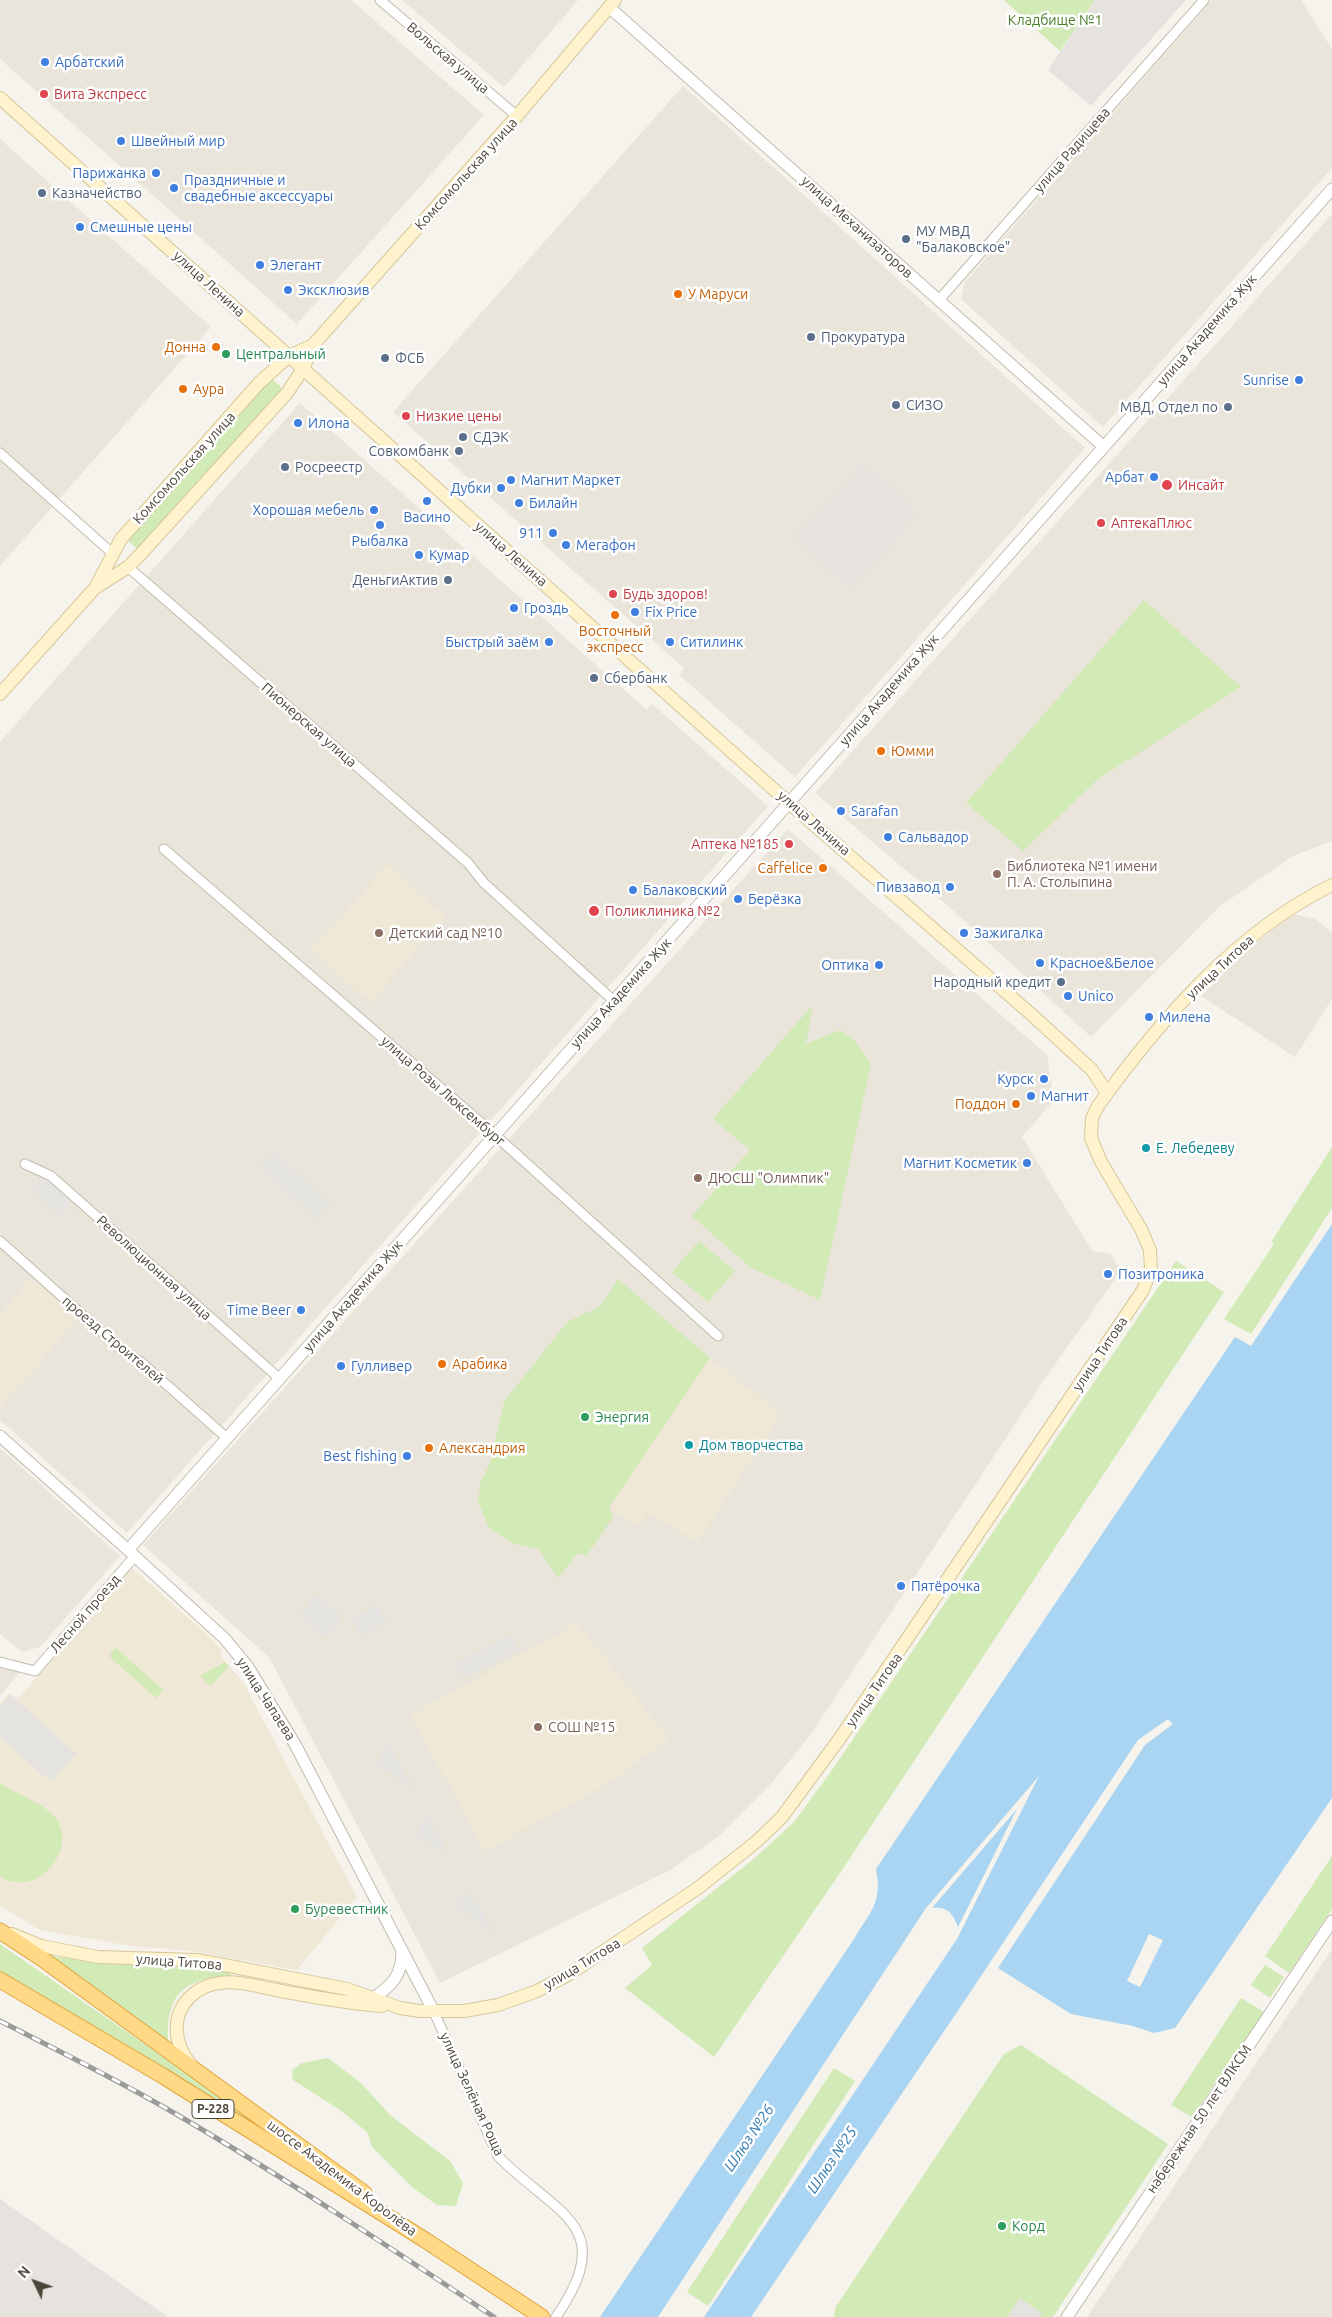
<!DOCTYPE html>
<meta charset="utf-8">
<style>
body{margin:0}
#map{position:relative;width:1332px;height:2317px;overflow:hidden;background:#f6f3ec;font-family:Ubuntu,sans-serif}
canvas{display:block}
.north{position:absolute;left:10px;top:2257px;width:50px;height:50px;-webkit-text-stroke:4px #fff;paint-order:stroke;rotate:312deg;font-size:14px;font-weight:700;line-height:20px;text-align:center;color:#4b4439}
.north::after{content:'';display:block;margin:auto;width:18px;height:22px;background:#4b4439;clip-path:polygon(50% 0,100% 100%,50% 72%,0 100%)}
</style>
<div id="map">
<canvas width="1332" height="2317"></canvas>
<div class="north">N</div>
</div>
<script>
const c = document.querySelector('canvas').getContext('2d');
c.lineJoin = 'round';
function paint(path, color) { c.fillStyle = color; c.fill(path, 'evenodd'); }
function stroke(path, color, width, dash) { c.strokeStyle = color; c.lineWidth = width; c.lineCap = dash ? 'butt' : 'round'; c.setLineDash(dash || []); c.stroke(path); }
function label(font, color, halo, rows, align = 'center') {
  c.font = font + ' Ubuntu,sans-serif'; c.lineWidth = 5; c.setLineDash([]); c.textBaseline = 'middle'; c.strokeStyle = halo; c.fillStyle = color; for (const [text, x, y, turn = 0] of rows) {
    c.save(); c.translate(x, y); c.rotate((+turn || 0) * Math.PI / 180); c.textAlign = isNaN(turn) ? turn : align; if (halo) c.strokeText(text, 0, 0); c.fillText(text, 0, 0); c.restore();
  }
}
paint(new Path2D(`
 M0 0H351L484 115 297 324 0 59Z
 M402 0H578L504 87Z
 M1212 0H1301L1332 49V168L1103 427 961 299 965 282Z
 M683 86 1085 448 795 777 679 675 684 668 393 412Z
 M0 139 211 327 0 566Z
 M1332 214V841L1293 856 1220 906 1091 1037 956 913 815 793Z
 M300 403 647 710 652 704 768 806 127 1533 0 1420V742Z
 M788 829 1047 1055 1054 1100 1022 1137 1092 1251 1111 1254 1121 1271 1046 1377 811 1734 768 1787 718 1837 670 1870 440 1983 269 1657 143 1545Z
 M1293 914 1315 919 1332 933V999L1295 1057 1201 996 1245 952Z
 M0 1448 120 1556 40 1647 22 1652 0 1634Z
 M0 1667 21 1671 0 1696Z
 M1332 1949V2317H1087Z`), '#eae5da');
paint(new Path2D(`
 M1095 0H1186L1091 106 1048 70Z
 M863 461 914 507 909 512 916 518 851 589 794 538Z
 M0 2199 168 2317H0Z`), '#e6e2dd');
paint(new Path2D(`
 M388 864 446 917 370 1002 311 950Z
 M31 1278 78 1318 0 1408V1314Z
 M710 1358 781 1414 698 1542 648 1513 638 1526 609 1508Z
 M131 1567 201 1629 222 1650 221 1657 243 1682 357 1897 297 1970 192 1951 131 1946 39 1930 0 1905V1703L9 1693 18 1699Z
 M577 1623 669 1739 603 1786 485 1851 411 1715Z`), '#efe8d6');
paint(new Path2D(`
 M1004 0H1095L1060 51Z
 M269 379H272L281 387 282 390 140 547 136 548 128 541Z
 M1144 600 1241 687 1097 780 1023 851 966 803Z
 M810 1008 812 1011 806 1044 840 1030 854 1040 871 1064 820 1300 750 1267 692 1216 750 1150 713 1119Z
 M1332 1147V1208L1251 1334 1224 1319 1274 1244 1271 1242Z
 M699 1241 735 1271 708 1302 672 1272Z
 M1176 1261 1224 1292 842 1870 714 2057 625 1988 652 1965 642 1948 755 1858 794 1822 830 1773Z
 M618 1279 710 1358 609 1507 613 1517 587 1555 577 1554 558 1578 539 1549 514 1544 489 1528 478 1502 481 1480 490 1464 504 1402 567 1322 601 1306Z
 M116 1648 163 1690 156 1698 109 1656Z
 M225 1662 229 1666 211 1686 200 1676Z
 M0 1784C14 1792 39 1802 51 1813 83 1844 40 1900 0 1877Z
 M1332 1856V1909L1289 1973 1265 1956Z
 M0 1944 212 2091 313 2166 107 2036 0 1972Z
 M51 1956C111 1965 171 1962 231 1972L230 1976C183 1979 166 1994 168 2041Z
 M1265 1965 1284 1977 1270 1998 1251 1985Z
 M1241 1998 1264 2012 1192 2117 1171 2105Z
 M1021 2045 1168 2144 1053 2317H834L835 2308 1004 2054Z
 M328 2058 361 2083 390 2115 450 2161 463 2183 456 2206 437 2205 413 2188 372 2147 367 2132 340 2110 293 2080 292 2070 302 2063Z
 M834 2068 855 2081 708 2306 687 2292Z`), '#d2eab5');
paint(new Path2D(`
 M273 1151 332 1204 317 1220 259 1167Z
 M44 1176 72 1201 58 1216 30 1191Z
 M316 1595 343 1617 325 1638 299 1615Z
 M375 1604 388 1622 362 1635 352 1621Z
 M510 1635 518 1650 463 1679 455 1664Z
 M10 1695 76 1753 51 1782 0 1737V1706Z
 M389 1744 414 1790 376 1763Z
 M428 1816 440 1839 451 1858 415 1834Z
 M467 1889 485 1916 498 1935 452 1904Z
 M1020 2298 1042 2313 1040 2317H1007Z`), '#e5e3e0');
paint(new Path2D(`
 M1332 1224V1798L1175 2028 1154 2033 1133 2026 1071 2014 998 1968 1145 1745 1173 1724 1168 1719 1138 1740 959 2009 751 2317H704L957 1939 1039 1776 926 1908 658 2317H600L854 1939C870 1912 883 1902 876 1869L1235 1337 1251 1346Z
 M1017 1809 958 1927C953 1914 948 1906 932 1908Z`), '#a9d4f2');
paint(new Path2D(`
 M1149 1934 1163 1940 1140 1987 1127 1981Z`), '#f6f3ec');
const minor = new Path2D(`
 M380 0 517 116
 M939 300 1204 0
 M0 453 112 553
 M128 567 468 863 484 883 614 1001
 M164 849 495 1135 718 1336
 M25 1164 51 1176 280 1379
 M0 1241 123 1351 141 1362 227 1438
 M0 1662 35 1671 135 1556
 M434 2012 498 2156C555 2215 620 2224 556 2317`);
const tertiary = new Path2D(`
 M609 7 1104 447
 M0 1436 128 1550 225 1639 248 1667 296 1746 434 2012
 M128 1550 1332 189
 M373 1998C392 1986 402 1975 402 1952
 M1067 2317 1332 1921`);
const secondary = new Path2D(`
 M0 98 789 803 1032 1015 1092 1070 1107 1093
 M95 588 128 567 139 556 287 393 303 369 313 345 517 116 615 0
 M0 694 95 588 121 539 259 383 289 356 313 345
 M12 1934 41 1946 98 1957 197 1960 219 1964 347 1989 400 2008 420 2011H464L498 2005 537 1991 568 1975 698 1888 756 1842 782 1817 840 1738 1143 1290 1151 1270 1150 1250 1141 1229 1101 1162 1091 1138 1092 1118 1098 1106C1160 1020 1236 932 1332 885
 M192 2066C180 2052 174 2035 178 2017 183 1998 201 1985 220 1983 238 1980 259 1987 276 1990 312 1997 346 2003 382 2006`);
const trunk = new Path2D(`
 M0 1931 41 1958 364 2193
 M0 1980 163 2076 425 2240 542 2317`);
stroke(minor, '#c2bbae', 11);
stroke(tertiary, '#c2bbae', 13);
stroke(secondary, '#d6c79b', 14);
stroke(trunk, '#e0a43c', 17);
stroke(minor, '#fff', 9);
stroke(tertiary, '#fff', 11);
stroke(secondary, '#fff3cd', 12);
stroke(trunk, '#ffd985', 15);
const rail = new Path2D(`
 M0 2021C61 2052 122 2082 181 2117 288 2180 391 2248 494 2317`);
stroke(rail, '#9a9a9a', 5);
stroke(rail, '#fff', 3, [9]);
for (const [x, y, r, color] of [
 [45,62,5,"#3f7fe0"],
 [44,94,5,"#e0444e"],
 [121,141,5,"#3f7fe0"],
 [156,173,5,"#3f7fe0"],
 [174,188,5,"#3f7fe0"],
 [42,193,5,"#5c6f8a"],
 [80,227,5,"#3f7fe0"],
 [906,239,5,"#5c6f8a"],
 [260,265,5,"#3f7fe0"],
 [288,290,5,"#3f7fe0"],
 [678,294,5,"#e8710a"],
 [811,337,5,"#5c6f8a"],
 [216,347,5,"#e8710a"],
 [226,354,5,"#2e9e5b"],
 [385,358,5,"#5c6f8a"],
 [1299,380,5,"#3f7fe0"],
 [183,389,5,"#e8710a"],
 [896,405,5,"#5c6f8a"],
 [1228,407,5,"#5c6f8a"],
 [406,416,5,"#e0444e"],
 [298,423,5,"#3f7fe0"],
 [463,437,5,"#5c6f8a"],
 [459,451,5,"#5c6f8a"],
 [285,467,5,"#5c6f8a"],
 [1154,477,5,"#3f7fe0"],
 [511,480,5,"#3f7fe0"],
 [1167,485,6,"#e0444e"],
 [501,488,5,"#3f7fe0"],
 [427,501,5,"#3f7fe0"],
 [519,503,5,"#3f7fe0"],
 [374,510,5,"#3f7fe0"],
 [1101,523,5,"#e0444e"],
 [380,525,5,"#3f7fe0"],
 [553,533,5,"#3f7fe0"],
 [566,545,5,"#3f7fe0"],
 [419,555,5,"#3f7fe0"],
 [448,580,5,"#5c6f8a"],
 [613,594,5,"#e0444e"],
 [514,608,5,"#3f7fe0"],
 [635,612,5,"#3f7fe0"],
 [615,615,5,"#e8710a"],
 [549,642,5,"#3f7fe0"],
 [670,642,5,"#3f7fe0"],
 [594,678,5,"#5c6f8a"],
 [881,751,5,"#e8710a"],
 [841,811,5,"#3f7fe0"],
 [888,837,5,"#3f7fe0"],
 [789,844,5,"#e0444e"],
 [823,868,5,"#e8710a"],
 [997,874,5,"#8d6e63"],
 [950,887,5,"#3f7fe0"],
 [633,890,5,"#3f7fe0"],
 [738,899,5,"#3f7fe0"],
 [594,911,6,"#e0444e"],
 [379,933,5,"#8d6e63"],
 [964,933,5,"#3f7fe0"],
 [1040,963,5,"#3f7fe0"],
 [879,965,5,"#3f7fe0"],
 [1061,982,5,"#5c6f8a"],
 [1068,996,5,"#3f7fe0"],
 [1149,1017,5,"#3f7fe0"],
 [1044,1079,5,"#3f7fe0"],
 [1031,1096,5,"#3f7fe0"],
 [1016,1104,5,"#e8710a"],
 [1146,1148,5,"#0f9aa8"],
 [1027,1163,5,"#3f7fe0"],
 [698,1178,5,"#8d6e63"],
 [1108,1274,5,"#3f7fe0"],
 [301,1310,5,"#3f7fe0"],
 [442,1364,5,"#e8710a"],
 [341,1366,5,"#3f7fe0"],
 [585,1417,5,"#2e9e5b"],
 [689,1445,5,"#0f9aa8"],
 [429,1448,5,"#e8710a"],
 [407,1456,5,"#3f7fe0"],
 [901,1586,5,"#3f7fe0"],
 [538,1727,5,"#8d6e63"],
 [295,1909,5,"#2e9e5b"],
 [1002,2226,5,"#2e9e5b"]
]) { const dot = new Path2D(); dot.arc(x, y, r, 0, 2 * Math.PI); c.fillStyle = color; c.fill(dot); stroke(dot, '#fff', 2); }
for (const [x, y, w] of [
 [213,2109,42]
]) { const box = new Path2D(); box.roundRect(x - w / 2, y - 9.5, w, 19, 4); c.fillStyle = '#fff'; c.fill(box); stroke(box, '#4b4439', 1); }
label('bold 12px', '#4b4439', null, [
 ["Р-228",213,2109]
]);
label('14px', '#4a7f2a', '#fff', [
 ["Кладбище №1",1055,20]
]);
label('14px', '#4b4439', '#fff', [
 ["Вольская улица",448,58,40],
 ["улица Радищева",1072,150,-49],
 ["Комсомольская улица",466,174,-48],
 ["улица Механизаторов",857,227,42],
 ["улица Ленина",209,284,42],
 ["улица Академика Жук",1207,330,-49],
 ["Комсомольская улица",184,468,-48],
 ["улица Ленина",511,554,41],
 ["улица Академика Жук",889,690,-49],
 ["Пионерская улица",309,725,41],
 ["улица Ленина",814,823,41],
 ["улица Титова",1220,967,-43],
 ["улица Академика Жук",621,993,-48],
 ["улица Розы Люксембург",443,1091,41],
 ["Революционная улица",154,1268,42],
 ["улица Академика Жук",353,1296,-49],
 ["проезд Строителей",113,1340,40],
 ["улица Титова",1100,1354,-56],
 ["Лесной проезд",85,1614,-49],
 ["улица Титова",874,1690,-55],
 ["улица Чапаева",266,1699,57],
 ["улица Титова",179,1962,4],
 ["улица Титова",582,1964,-31],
 ["улица Зелёная Роща",472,2094,65],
 ["набережная 50 лет ВЛКСМ",1199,2119,-56],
 ["шоссе Академика Королёва",342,2178,37]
]);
label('14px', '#366cbe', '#fff', [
 ["Арбатский",55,62],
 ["Швейный мир",131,141],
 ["Парижанка",146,173,"right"],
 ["Праздничные и",184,180],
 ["свадебные аксессуары",184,196],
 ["Смешные цены",90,227],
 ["Элегант",270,265],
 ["Эксклюзив",298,290],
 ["Sunrise",1289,380,"right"],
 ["Илона",308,423],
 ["Арбат",1144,477,"right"],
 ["Магнит Маркет",521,480],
 ["Дубки",491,488,"right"],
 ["Билайн",529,503],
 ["Хорошая мебель",364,510,"right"],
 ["Васино",427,517,"center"],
 ["911",543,533,"right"],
 ["Рыбалка",380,541,"center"],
 ["Мегафон",576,545],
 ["Кумар",429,555],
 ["Гроздь",524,608],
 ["Fix Price",645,612],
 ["Быстрый заём",539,642,"right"],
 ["Ситилинк",680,642],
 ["Sarafan",851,811],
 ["Сальвадор",898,837],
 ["Пивзавод",940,887,"right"],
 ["Балаковский",643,890],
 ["Берёзка",748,899],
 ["Зажигалка",974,933],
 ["Красное&Белое",1050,963],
 ["Оптика",869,965,"right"],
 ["Unico",1078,996],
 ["Милена",1159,1017],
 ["Курск",1034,1079,"right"],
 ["Магнит",1041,1096],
 ["Магнит Косметик",1017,1163,"right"],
 ["Позитроника",1118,1274],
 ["Time Beer",291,1310,"right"],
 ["Гулливер",351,1366],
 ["Best fishing",397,1456,"right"],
 ["Пятёрочка",911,1586]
], 'left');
label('14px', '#be3a42', '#fff', [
 ["Вита Экспресс",54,94],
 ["Низкие цены",416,416],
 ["Инсайт",1178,485],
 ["АптекаПлюс",1111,523],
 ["Будь здоров!",623,594],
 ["Аптека №185",779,844,"right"],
 ["Поликлиника №2",605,911]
], 'left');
label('14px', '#4e5e75', '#fff', [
 ["Казначейство",52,193],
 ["МУ МВД",916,231],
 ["\"Балаковское\"",916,247],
 ["Прокуратура",821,337],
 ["ФСБ",395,358],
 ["СИЗО",906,405],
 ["МВД, Отдел по",1218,407,"right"],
 ["СДЭК",473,437],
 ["Совкомбанк",449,451,"right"],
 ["Росреестр",295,467],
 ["ДеньгиАктив",438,580,"right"],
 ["Сбербанк",604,678],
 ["Народный кредит",1051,982,"right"]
], 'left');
label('14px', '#c56008', '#fff', [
 ["У Маруси",688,294],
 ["Донна",206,347,"right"],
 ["Аура",193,389],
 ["Восточный",615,631,"center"],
 ["экспресс",615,647,"center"],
 ["Юмми",891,751],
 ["Caffelice",813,868,"right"],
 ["Поддон",1006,1104,"right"],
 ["Арабика",452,1364],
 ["Александрия",439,1448]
], 'left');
label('14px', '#27864d', '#fff', [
 ["Центральный",236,354],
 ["Энергия",595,1417],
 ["Буревестник",305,1909],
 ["Корд",1012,2226]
], 'left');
label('14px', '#785e54', '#fff', [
 ["Библиотека №1 имени",1007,866],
 ["П. А. Столыпина",1007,882],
 ["Детский сад №10",389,933],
 ["ДЮСШ \"Олимпик\"",708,1178],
 ["СОШ №15",548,1727]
], 'left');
label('14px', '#0d838f', '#fff', [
 ["Е. Лебедеву",1156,1148],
 ["Дом творчества",699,1445]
], 'left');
label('italic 15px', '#2e7ab2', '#fff', [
 ["Шлюз №26",749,2138,-56],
 ["Шлюз №25",832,2160,-56]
]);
</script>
